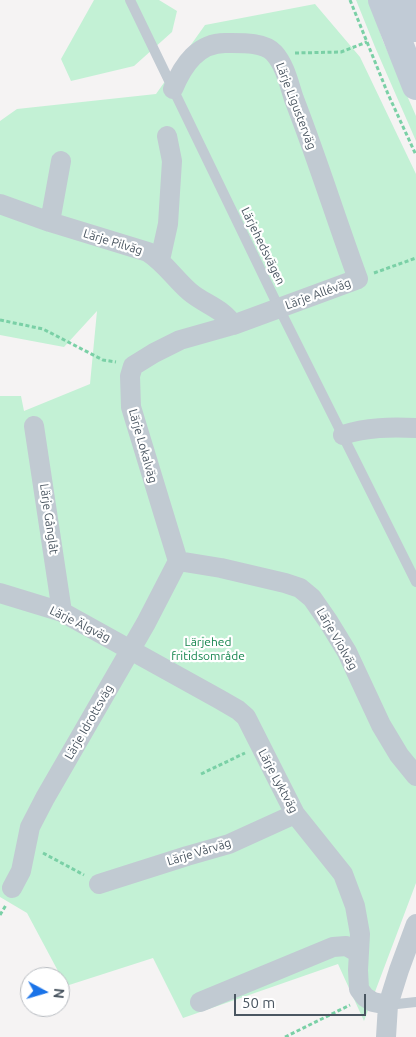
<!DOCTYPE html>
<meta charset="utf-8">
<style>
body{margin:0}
#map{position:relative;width:416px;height:1037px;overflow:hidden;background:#f5f3f3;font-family:Ubuntu,sans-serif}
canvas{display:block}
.north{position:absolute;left:20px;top:967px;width:50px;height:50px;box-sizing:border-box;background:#fff;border:1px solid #b7bbc0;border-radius:50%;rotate:96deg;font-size:14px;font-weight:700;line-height:20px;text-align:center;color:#4a5661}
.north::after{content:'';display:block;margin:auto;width:18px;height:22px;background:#1a73e8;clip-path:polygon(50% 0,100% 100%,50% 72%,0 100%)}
.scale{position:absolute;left:234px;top:994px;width:132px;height:22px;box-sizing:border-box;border:2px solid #4a5661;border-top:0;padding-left:6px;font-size:15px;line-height:18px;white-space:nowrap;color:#4a5661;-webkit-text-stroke:4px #fff;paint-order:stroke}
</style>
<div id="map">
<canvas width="416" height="1037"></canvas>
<div class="north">N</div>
<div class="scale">50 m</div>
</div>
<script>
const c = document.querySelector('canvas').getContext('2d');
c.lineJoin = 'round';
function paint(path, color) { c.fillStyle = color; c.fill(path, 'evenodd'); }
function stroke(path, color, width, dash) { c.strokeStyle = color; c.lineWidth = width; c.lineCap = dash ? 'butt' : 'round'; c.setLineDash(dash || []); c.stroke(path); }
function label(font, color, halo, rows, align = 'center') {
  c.font = font + ' Ubuntu,sans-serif'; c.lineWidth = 4.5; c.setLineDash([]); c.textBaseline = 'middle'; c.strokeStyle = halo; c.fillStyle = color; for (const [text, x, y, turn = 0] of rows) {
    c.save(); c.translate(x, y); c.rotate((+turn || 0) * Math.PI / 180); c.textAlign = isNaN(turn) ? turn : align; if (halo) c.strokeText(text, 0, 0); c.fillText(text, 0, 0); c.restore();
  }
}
paint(new Path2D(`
 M94 0H159L177 11 172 32 134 66 71 81 61 59Z
 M356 0H369L383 41 416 116V141L375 47Z
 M315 4 360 57 416 174V883L364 1021 338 964 183 1018 153 958 66 986 27 913 0 897V396H21L24 411 90 384 97 311 64 347 0 335V121L17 109 156 94 205 25Z`), '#c3f1d5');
stroke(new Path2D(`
 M350 0 388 94 416 155
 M295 53 341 52 367 42
 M374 273 416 258
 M0 320 43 329 103 360 116 362
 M201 774 245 753
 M43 853 84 875
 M0 915 6 905
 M285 1037 350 1005`), '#7ad0a6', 3, [4, 2.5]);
stroke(new Path2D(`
 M130 0 279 308 416 582
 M388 1005 416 1002`), '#c1cad2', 10);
stroke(new Path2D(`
 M173 89C183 65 198 42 227 43 241 43 264 42 274 53 285 65 289 84 294 99 317 158 336 219 358 279L233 325 180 340 154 353 133 366 130 376 131 407 178 561
 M0 204 50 222 148 252C165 263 175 279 190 292 204 304 224 309 233 325
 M50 222 61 161
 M160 260 168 224 172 161 167 136
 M34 426 62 612
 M343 435C367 427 391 427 416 428
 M178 561 221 568 285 583 300 588 312 598 328 621 347 652 381 725 399 755 416 776
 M0 593 62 612 219 699 238 710 246 717 295 814 343 874 355 906 360 934 358 970 359 989 365 997 373 1002 388 1005
 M99 884 187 856 229 844 295 814
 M12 888 21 871 30 827 45 798 146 623 178 561
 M200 1002 333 947 346 946 359 953
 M386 1037 388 1005 399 970 416 924`), '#c1cad2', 20);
stroke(new Path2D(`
 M382 0 416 86
 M405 0 416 28`), '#c1cbd6', 28);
label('12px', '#4a5661', '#fff', [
 ["Lärje Ligusterväg",296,106,69],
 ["Lärje Pilväg",113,242,17],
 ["Lärjehedsvägen",263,246,64],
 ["Lärje Alléväg",318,294,-20],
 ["Lärje Lokalväg",143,446,74],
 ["Lärje Gånglåt",49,519,82],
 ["Lärje Älgväg",80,624,26],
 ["Lärje Violväg",337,639,60],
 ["Lärje Idrottsväg",89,722,-60],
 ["Lärje Lyktväg",278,781,62],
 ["Lärje Vårväg",199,852,-17]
]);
label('12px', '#17864f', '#fff', [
 ["Lärjehed",208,642],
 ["fritidsområde",208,656]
]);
</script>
